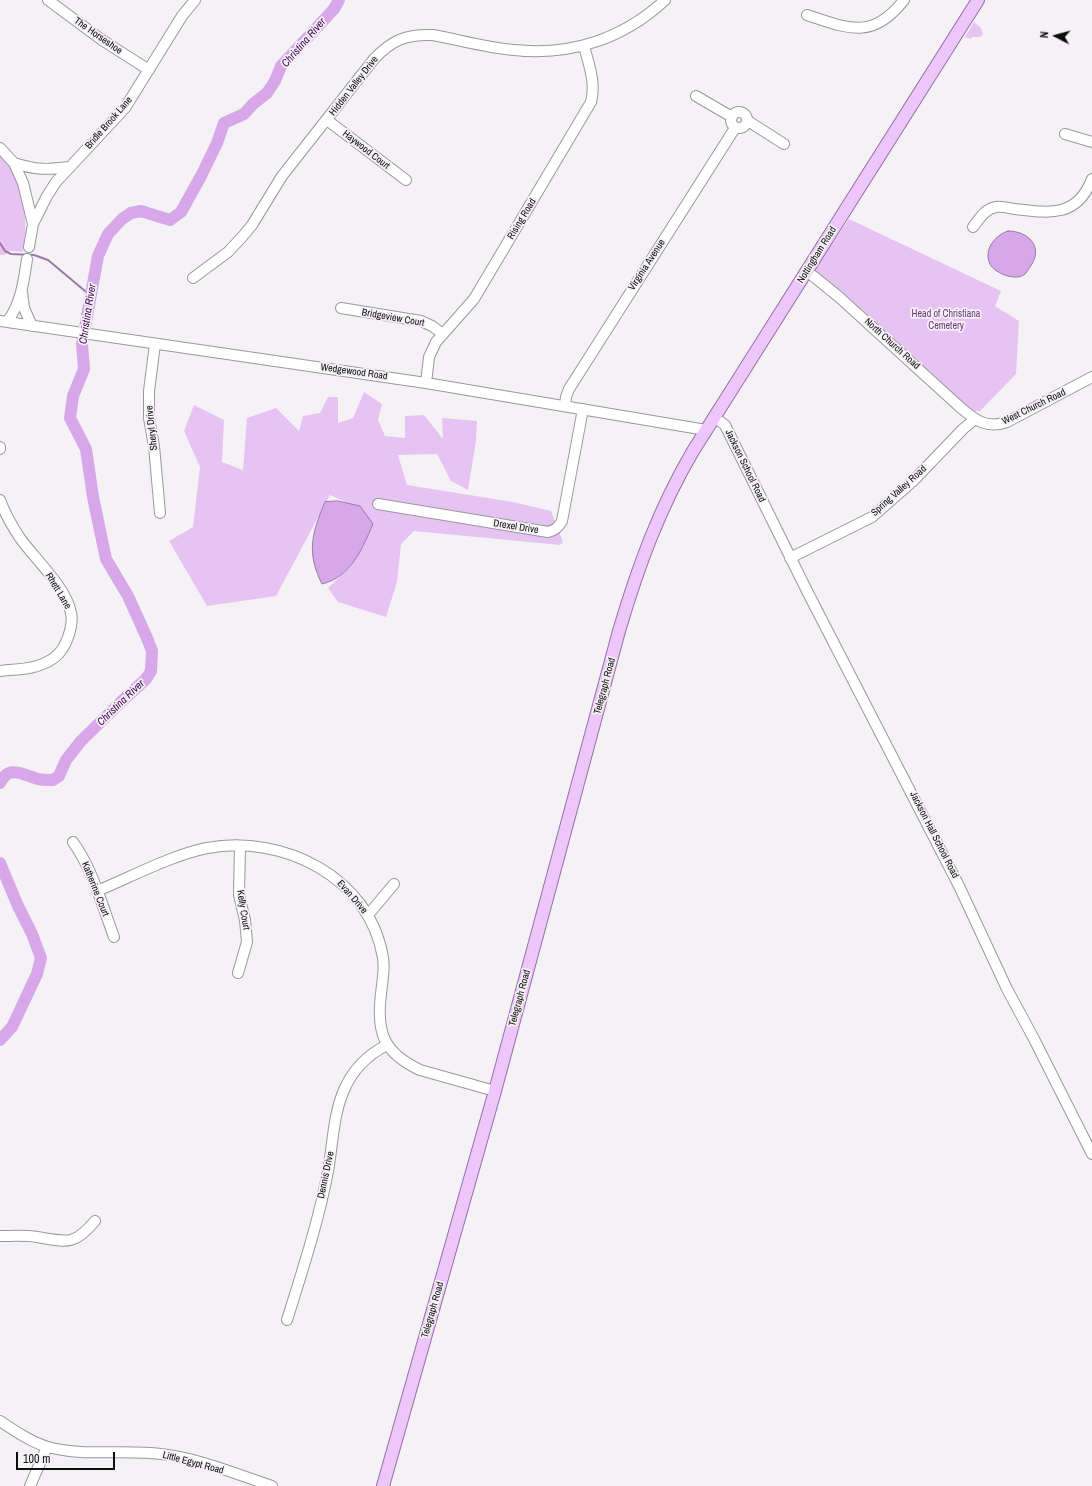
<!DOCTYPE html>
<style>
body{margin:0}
#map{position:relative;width:1092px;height:1486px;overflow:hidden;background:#f5f2f6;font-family:"Archivo Narrow",sans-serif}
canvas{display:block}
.north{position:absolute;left:1036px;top:16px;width:40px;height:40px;-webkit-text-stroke:3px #f5f2f6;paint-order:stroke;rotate:276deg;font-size:11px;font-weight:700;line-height:16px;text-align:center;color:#0e0d0e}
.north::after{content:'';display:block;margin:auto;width:14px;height:18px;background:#0e0d0e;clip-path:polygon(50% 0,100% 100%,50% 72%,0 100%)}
.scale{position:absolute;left:16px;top:1452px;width:99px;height:18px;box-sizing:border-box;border:2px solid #0e0d0e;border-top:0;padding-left:5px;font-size:12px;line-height:14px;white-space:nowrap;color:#0e0d0e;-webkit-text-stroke:3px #f5f2f6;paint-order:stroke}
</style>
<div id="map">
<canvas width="1092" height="1486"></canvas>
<div class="north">N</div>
<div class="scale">100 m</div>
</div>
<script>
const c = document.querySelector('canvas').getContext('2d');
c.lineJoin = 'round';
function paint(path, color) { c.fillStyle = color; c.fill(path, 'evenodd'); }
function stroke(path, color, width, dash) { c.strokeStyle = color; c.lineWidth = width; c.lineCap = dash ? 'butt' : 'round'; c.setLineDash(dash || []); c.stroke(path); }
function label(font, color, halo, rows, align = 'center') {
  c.font = font + ' "Archivo Narrow",sans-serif'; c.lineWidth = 3.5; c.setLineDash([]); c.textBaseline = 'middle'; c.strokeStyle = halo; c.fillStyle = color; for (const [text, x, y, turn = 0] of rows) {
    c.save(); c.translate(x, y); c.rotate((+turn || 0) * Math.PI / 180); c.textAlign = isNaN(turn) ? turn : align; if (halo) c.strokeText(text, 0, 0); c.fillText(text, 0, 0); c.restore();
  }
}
paint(new Path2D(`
 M974 22 981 28 983 34 980 37H972L971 39 965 37Z
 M0 154C4 158 10 163 12 168 25 194 28 224 23 252L9 251 5 255H0Z
 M849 219 1001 291 995 306 1019 321 1016 374 980 411H972L815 270Z
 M364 392 382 404 378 420 385 436 405 438V416L424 415 443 439 442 418 477 421 476 441 468 490 451 481 437 454 398 455 407 485 513 502 551 511 563 542 560 545 414 531 401 544 397 582 386 617 338 602 328 588 351 566 363 510 330 495 276 596 207 606 169 541 193 527 200 467 184 431 194 405 224 420 222 462 243 470 247 418 276 408 299 431 303 416 320 413 328 397H338V423L353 418Z`), '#e6c3f3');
const water = new Path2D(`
 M1008 231C1027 231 1043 245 1032 264 1030 267 1027 272 1025 274 1016 282 994 273 990 264 983 250 995 235 1008 231Z
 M338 501 360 506 373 524C362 549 351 577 322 584 306 552 312 533 325 502Z`);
paint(water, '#d7a7e9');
stroke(water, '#9b79a7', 1);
stroke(new Path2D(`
 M0 243 5 251 11 254 34 255 48 260 91 296`), '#9b79a7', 2);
stroke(new Path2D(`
 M0 783C9 764 23 775 38 779 43 780 48 780 53 780L59 776 66 760 81 741 122 701 146 679 151 671 152 651 147 638 128 596 106 559 93 497 86 449 70 418 73 396 84 369 82 344 98 256 108 234 122 219 131 213 141 211 170 220 181 212 201 176 217 143 224 123 244 114 253 104 267 93 275 81 281 66 334 9 339 0
 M0 863 18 906 32 934 41 958 37 974 12 1027 0 1040`), '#d7a7e9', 12);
const minor = new Path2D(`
 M48 0 102 40 149 70
 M807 15C849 29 873 40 904 0
 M696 96 732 117
 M731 120a8 8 0 1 1 16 0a8 8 0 1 1-16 0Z
 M327 120 406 180
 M748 121 784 144
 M1065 134 1092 142
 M0 148 14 163 23 183 33 224 29 247
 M14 163C36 170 46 170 69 167
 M33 224 47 196 56 182 125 108 182 16 195 0
 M973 227C980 218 985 209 996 207 1001 206 1009 208 1015 209 1049 213 1077 218 1092 179
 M807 271 839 297 961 408C976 421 988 429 1007 422L1092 377
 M193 278 228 252 242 237 252 225 282 176 374 59C392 40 406 34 433 35 460 40 487 48 514 50 571 56 623 39 665 0
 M22 292 24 308 32 326
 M341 308 421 321 432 326 443 334
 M0 321 426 383 706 430
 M7 322C21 304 24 280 27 259
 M155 344 149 391V418L154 446 160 513
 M426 383 429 357 436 342 474 299 591 102C596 83 589 65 584 46
 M565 406 566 397 569 389 735 128
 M714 417 725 425 807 591 959 886 1007 989 1034 1039 1092 1154
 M0 449V447
 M0 500C5 514 12 526 20 538 34 558 67 588 71 613 73 621 70 632 67 640 63 650 55 659 45 663 31 670 15 669 0 671
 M378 504 548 532C555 530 558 528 562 521L583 409
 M790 558 872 517 913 481 963 429 975 419
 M73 842C93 870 102 905 114 937
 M97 891C131 877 172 855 207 848 283 834 370 877 383 958 385 970 382 982 381 994 376 1033 384 1053 420 1070L495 1091
 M368 915 394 884
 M238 973 247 942 245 920 239 895 240 846
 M0 1236C12 1236 26 1235 37 1237 67 1242 74 1246 95 1221
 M287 1320C302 1272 319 1220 328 1171 333 1144 333 1115 344 1090 353 1069 367 1055 387 1045
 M0 1421C15 1431 31 1442 48 1447 85 1457 123 1449 161 1454 198 1458 236 1474 272 1486
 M30 1486 47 1447`);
const major = new Path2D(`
 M383 1486 495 1091 619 631C638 567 659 509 693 451L978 0`);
stroke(minor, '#9a989b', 12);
stroke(major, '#976da6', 14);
stroke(minor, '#fff', 10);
stroke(major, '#edc7fb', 12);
label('10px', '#0e0d0e', '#f5f2f6', [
 ["The Horseshoe",98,36,35],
 ["Hidden Valley Drive",354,86,-52],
 ["Bridle Brook Lane",109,123,-49],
 ["Haywood Court",366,150,38],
 ["Rising Road",522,219,-59],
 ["Nottingham Road",817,255,-58],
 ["Virginia Avenue",647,265,-57],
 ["Bridgeview Court",393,318,10],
 ["North Church Road",892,344,42],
 ["Wedgewood Road",354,372,8],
 ["West Church Road",1034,407,-26],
 ["Sheryl Drive",152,428,-96],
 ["Jackson School Road",745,466,64],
 ["Spring Valley Road",899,491,-42],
 ["Drexel Drive",516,527,9],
 ["Rhett Lane",58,591,59],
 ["Telegraph Road",605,686,-75],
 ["Jackson Hall School Road",934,835,63],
 ["Katherine Court",95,889,68],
 ["Evan Drive",352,897,49],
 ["Kelly Court",243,910,81],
 ["Telegraph Road",520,998,-75],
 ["Dennis Drive",326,1175,-78],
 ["Telegraph Road",433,1310,-74],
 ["Little Egypt Road",193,1463,15]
]);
label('10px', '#6d3481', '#f5f2f6', [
 ["Head of Christiana",946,314],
 ["Cemetery",946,326]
]);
label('italic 11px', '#430355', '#f5f2f6', [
 ["Christina River",304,43,-49],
 ["Christina River",88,314,-81],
 ["Christina River",121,703,-44]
]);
</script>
